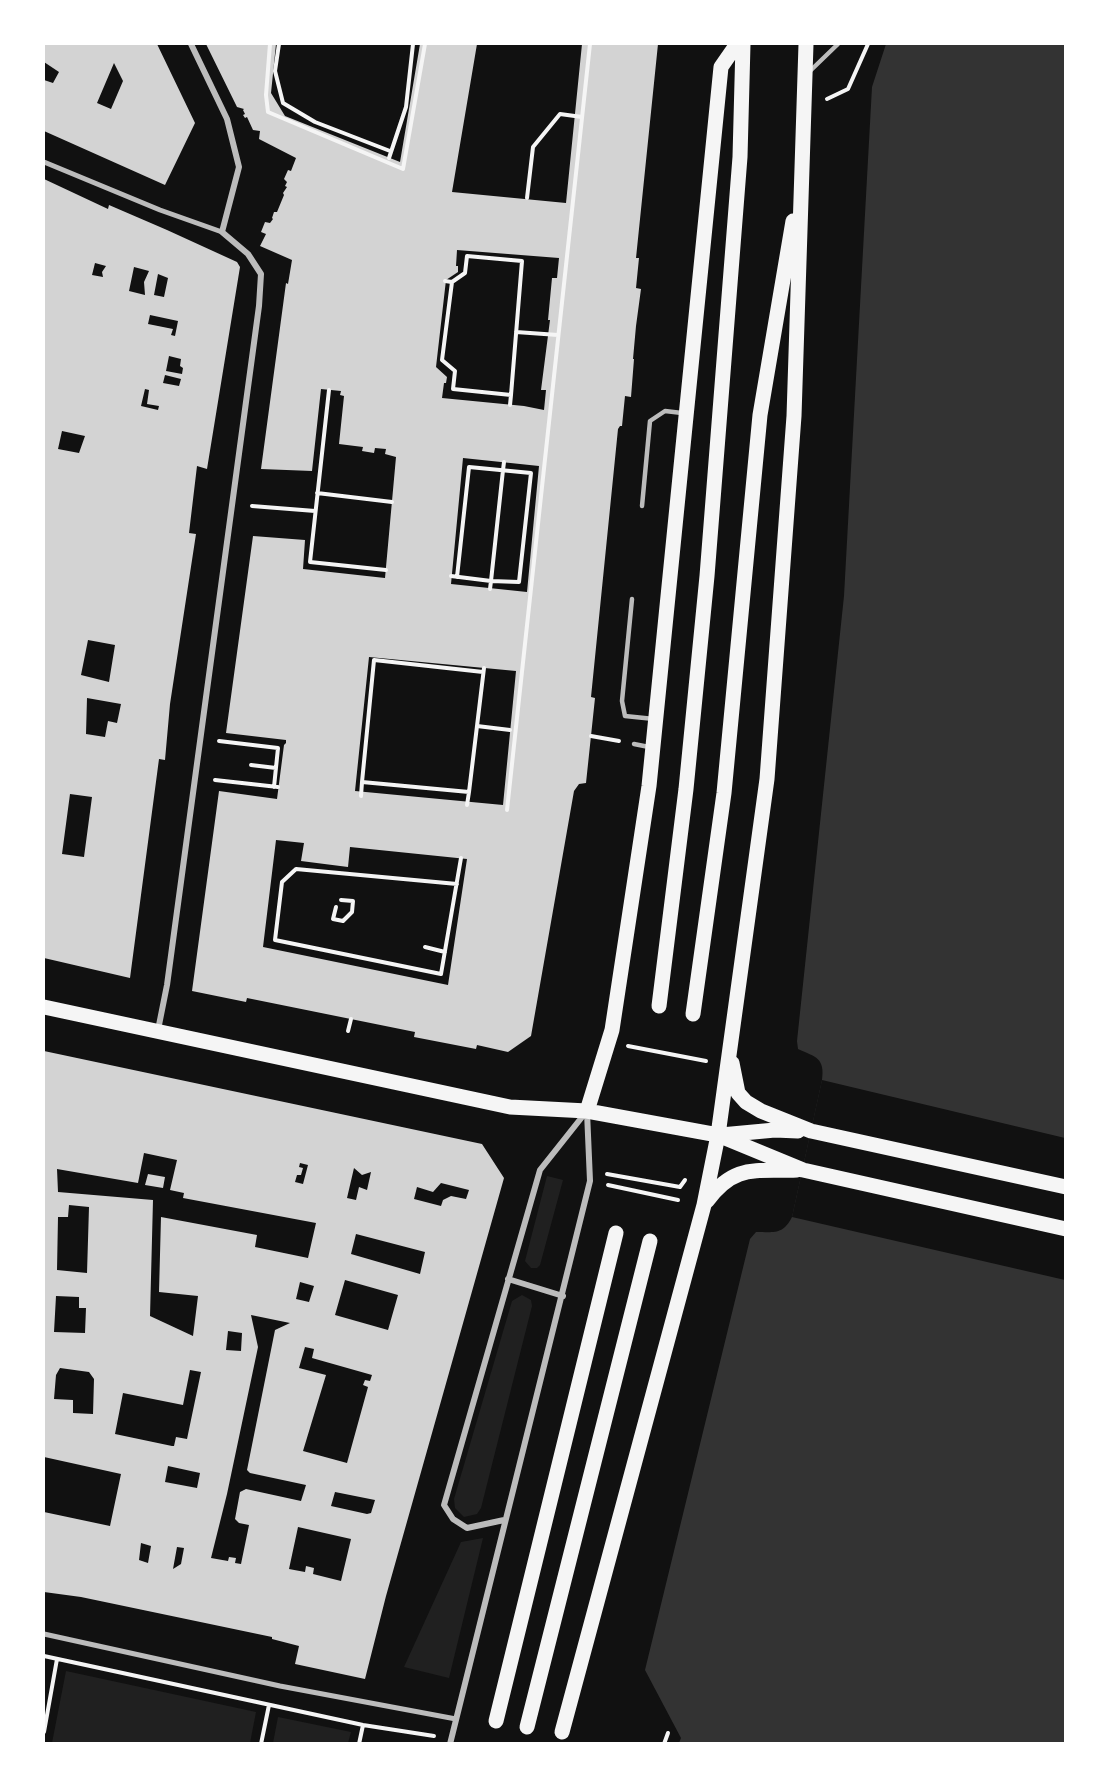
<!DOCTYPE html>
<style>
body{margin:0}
#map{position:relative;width:1109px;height:1787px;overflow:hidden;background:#111;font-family:"Nunito Sans",sans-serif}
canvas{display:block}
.frame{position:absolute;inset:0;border:45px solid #fff;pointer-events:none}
</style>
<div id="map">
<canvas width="1109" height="1787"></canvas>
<div class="frame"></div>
</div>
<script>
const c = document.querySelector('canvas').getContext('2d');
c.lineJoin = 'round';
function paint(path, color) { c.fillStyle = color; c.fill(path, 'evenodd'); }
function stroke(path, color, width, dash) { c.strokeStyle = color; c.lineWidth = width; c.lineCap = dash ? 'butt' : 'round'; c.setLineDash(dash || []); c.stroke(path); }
paint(new Path2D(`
 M547 1176 563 1180 540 1265 537 1268H531L525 1261Z
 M522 1295 531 1300 532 1306 481 1508 477 1514 464 1517 455 1508 454 1499 512 1301Z
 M483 1538 449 1678 404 1667 461 1542Z
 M66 1671 256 1712 250 1743H52Z
 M278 1717 351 1732 348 1743H273Z`), '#202020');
paint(new Path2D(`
 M886 44H1065V1743H679L681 1738 645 1670 750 1239 756 1232C774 1232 783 1235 792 1217L822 1080C825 1058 816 1057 798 1049L797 1041 844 596 872 87Z`), '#333');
paint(new Path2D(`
 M822 1080 1065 1138V1280L792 1217Z`), '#111');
paint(new Path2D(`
 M44 44H157L195 123 165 185 44 131V80L53 83 59 72 44 62ZM114 63 123 81 111 109 97 103Z
 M206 44H276L271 93 285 116 400 162 420 44H477L452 192 566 203 582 44H658L636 258H639L636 288 641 289 636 326 633 359H634L631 397 625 396 622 426H620L618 429 591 697 595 698 586 783 579 784 574 791 531 1036 508 1052 477 1045 476 1049 414 1037 415 1032 247 998 246 1002 192 991 219 791 277 799 284 745 286 743V740L226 733 253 536 305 540 303 569 385 578 396 457 385 454 386 449 375 448 374 453 362 451 363 447 339 444 344 396 340 395 341 391 321 389 312 471 261 469 286 283 288 284 292 260 260 246 266 234 261 232 265 222 270 223 273 219 272 218 274 212H277L284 195 283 193 287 187 285 186 287 182 284 179 288 170 291 171 296 158 259 139 260 131 253 130 247 117 245 118 243 115 245 114 243 110 244 109 237 107ZM457 250 559 258 557 278H552L548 320H550L541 390H546L544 410 524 406 442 398 444 383H446L447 377 436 367 446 280 458 272V266H456ZM463 458 539 466 527 592 451 584ZM369 657 516 671 503 805 355 791ZM276 840 304 843 301 861 348 867 350 847 467 859 448 985 263 947Z
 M44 179 108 209 109 205 167 230 237 262 240 267 207 469 197 466 189 533 196 534 170 704 165 760 159 759 130 978 44 958ZM95 263 106 266 102 272 103 277 92 275ZM134 267 149 271 144 282 145 295 129 291ZM158 274 168 278 164 297 154 295ZM150 315 178 321 175 336 171 335 173 329 148 324ZM169 356 181 359 180 366 183 368 182 374 166 371ZM165 375 181 379 179 386 163 383ZM145 389 149 390 147 404 159 406 158 410 141 406ZM62 431 85 436 79 453 58 449ZM88 640 115 645 109 682 81 675ZM87 698 121 704 117 723 108 721 105 737 86 734ZM70 794 92 797 84 857 62 854Z
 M44 1051 482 1144 504 1178 386 1596 365 1679 295 1664 299 1646 272 1639V1637L81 1597 44 1592V1512L110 1526 121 1474 44 1457ZM144 1153 177 1160 170 1190 184 1193 183 1198 316 1223 308 1258 255 1247 257 1235 161 1217 159 1292 198 1296 193 1336 150 1316 153 1200 58 1192 57 1169 138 1183ZM300 1163 308 1165 303 1184 295 1182 297 1175H301L303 1168 299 1167ZM354 1168 362 1175 371 1172 367 1190 359 1187 356 1200 347 1198ZM441 1183 469 1190 466 1199 451 1196 443 1200 441 1206 414 1199 417 1187 433 1192ZM69 1205 89 1207 87 1273 57 1270 58 1217H68ZM356 1234 425 1252 420 1274 351 1254ZM345 1280 398 1295 388 1330 335 1315ZM300 1282 314 1286 309 1302 296 1299ZM56 1296 79 1297V1308H86L85 1333 54 1332ZM251 1315 290 1323 275 1330 247 1470 250 1473 306 1485 301 1501 246 1489 240 1492 235 1519 239 1523 249 1525 241 1564 235 1563 236 1558 229 1557 228 1561 211 1558 227 1494 258 1347ZM228 1331 242 1333 241 1351 226 1350ZM305 1347 314 1349 312 1358 372 1375 370 1381 365 1380 363 1385 368 1387 347 1463 303 1451 326 1375 299 1368ZM60 1368 89 1372 94 1379 93 1414 73 1413V1400L54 1399 56 1375ZM190 1370 201 1372 187 1439 176 1437 174 1446H172L115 1434 123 1393 183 1405ZM168 1466 200 1473 197 1488 165 1482ZM335 1492 375 1500 371 1513 367 1514 331 1506ZM298 1527 351 1539 341 1581 313 1574 314 1568 306 1566 305 1572 289 1569ZM141 1543 151 1546 148 1563 139 1560ZM177 1547 184 1548 181 1564 173 1569Z
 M148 1174 165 1177 163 1188 145 1185Z`), '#d3d3d3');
stroke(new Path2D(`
 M270 44 266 95 268 112 403 169 425 44
 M279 44 275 71 283 103 315 122 390 151
 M827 99 848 89 868 44
 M389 158 406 107 413 44
 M527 198 533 147 560 114 582 117
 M445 281 452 282
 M516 332 558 335
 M329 390 310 562 386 570
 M510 405 511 395 522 261 467 256 465 273 452 282 442 360 455 371 453 389 511 395
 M317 493 392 502
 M252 506 315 511
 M451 576 491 581 490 589
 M457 577 469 467 531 473 519 582 491 581 503 470 504 462
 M484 668 477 726 510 730
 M477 726 469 792 362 782 374 660 483 672
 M591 736 619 741
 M219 741 278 748 274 787
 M251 765 276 768
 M215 780 278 787
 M361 796 362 782
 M467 805 469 792
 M507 810 590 44
 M457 884 296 869 282 882 275 940 441 974 461 858
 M336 907 333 919 343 921 352 912 353 901 341 900
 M425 947 445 952
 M348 1031 351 1019
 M628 1046 706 1061
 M607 1174 680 1187 685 1180
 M608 1185 678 1200
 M44 1656 363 1725 434 1736
 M44 1732 57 1659
 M261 1744 269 1705
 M359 1744 363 1725
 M664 1744 668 1733`), '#f5f5f5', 4);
stroke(new Path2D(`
 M810 71 838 44
 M642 506 650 421 665 411 682 413
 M632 599 622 701 625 716 654 719
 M634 744 649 747`), '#bcbcbc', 4.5);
stroke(new Path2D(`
 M44 162 160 210 222 232
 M44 1634 280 1686 456 1719`), '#bcbcbc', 5);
stroke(new Path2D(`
 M158 1030 167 985 259 306 261 274 248 254 222 232 239 167 227 119 191 44
 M508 1279 563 1296
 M504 1520 467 1528 453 1519 444 1505 540 1170 586 1112
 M450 1744 590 1181 587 1112`), '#bcbcbc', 6);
stroke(new Path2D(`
 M659 1006 686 789 707 576 740 157 743 44
 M44 1007 510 1107 587 1111 718 1135 803 1170 1066 1229
 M693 1014 724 793 760 415 793 221
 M732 1063 738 1093 746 1102 761 1111 811 1131 1066 1187
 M587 1111 612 1030 649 786 721 67 737 44
 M721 1135 775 1130 798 1131
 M707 1201C735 1163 756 1172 797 1170
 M496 1721 616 1233
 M527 1727 650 1241
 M562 1732 704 1205 718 1135 767 779 794 416 806 44`), '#f5f5f5', 15);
</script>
